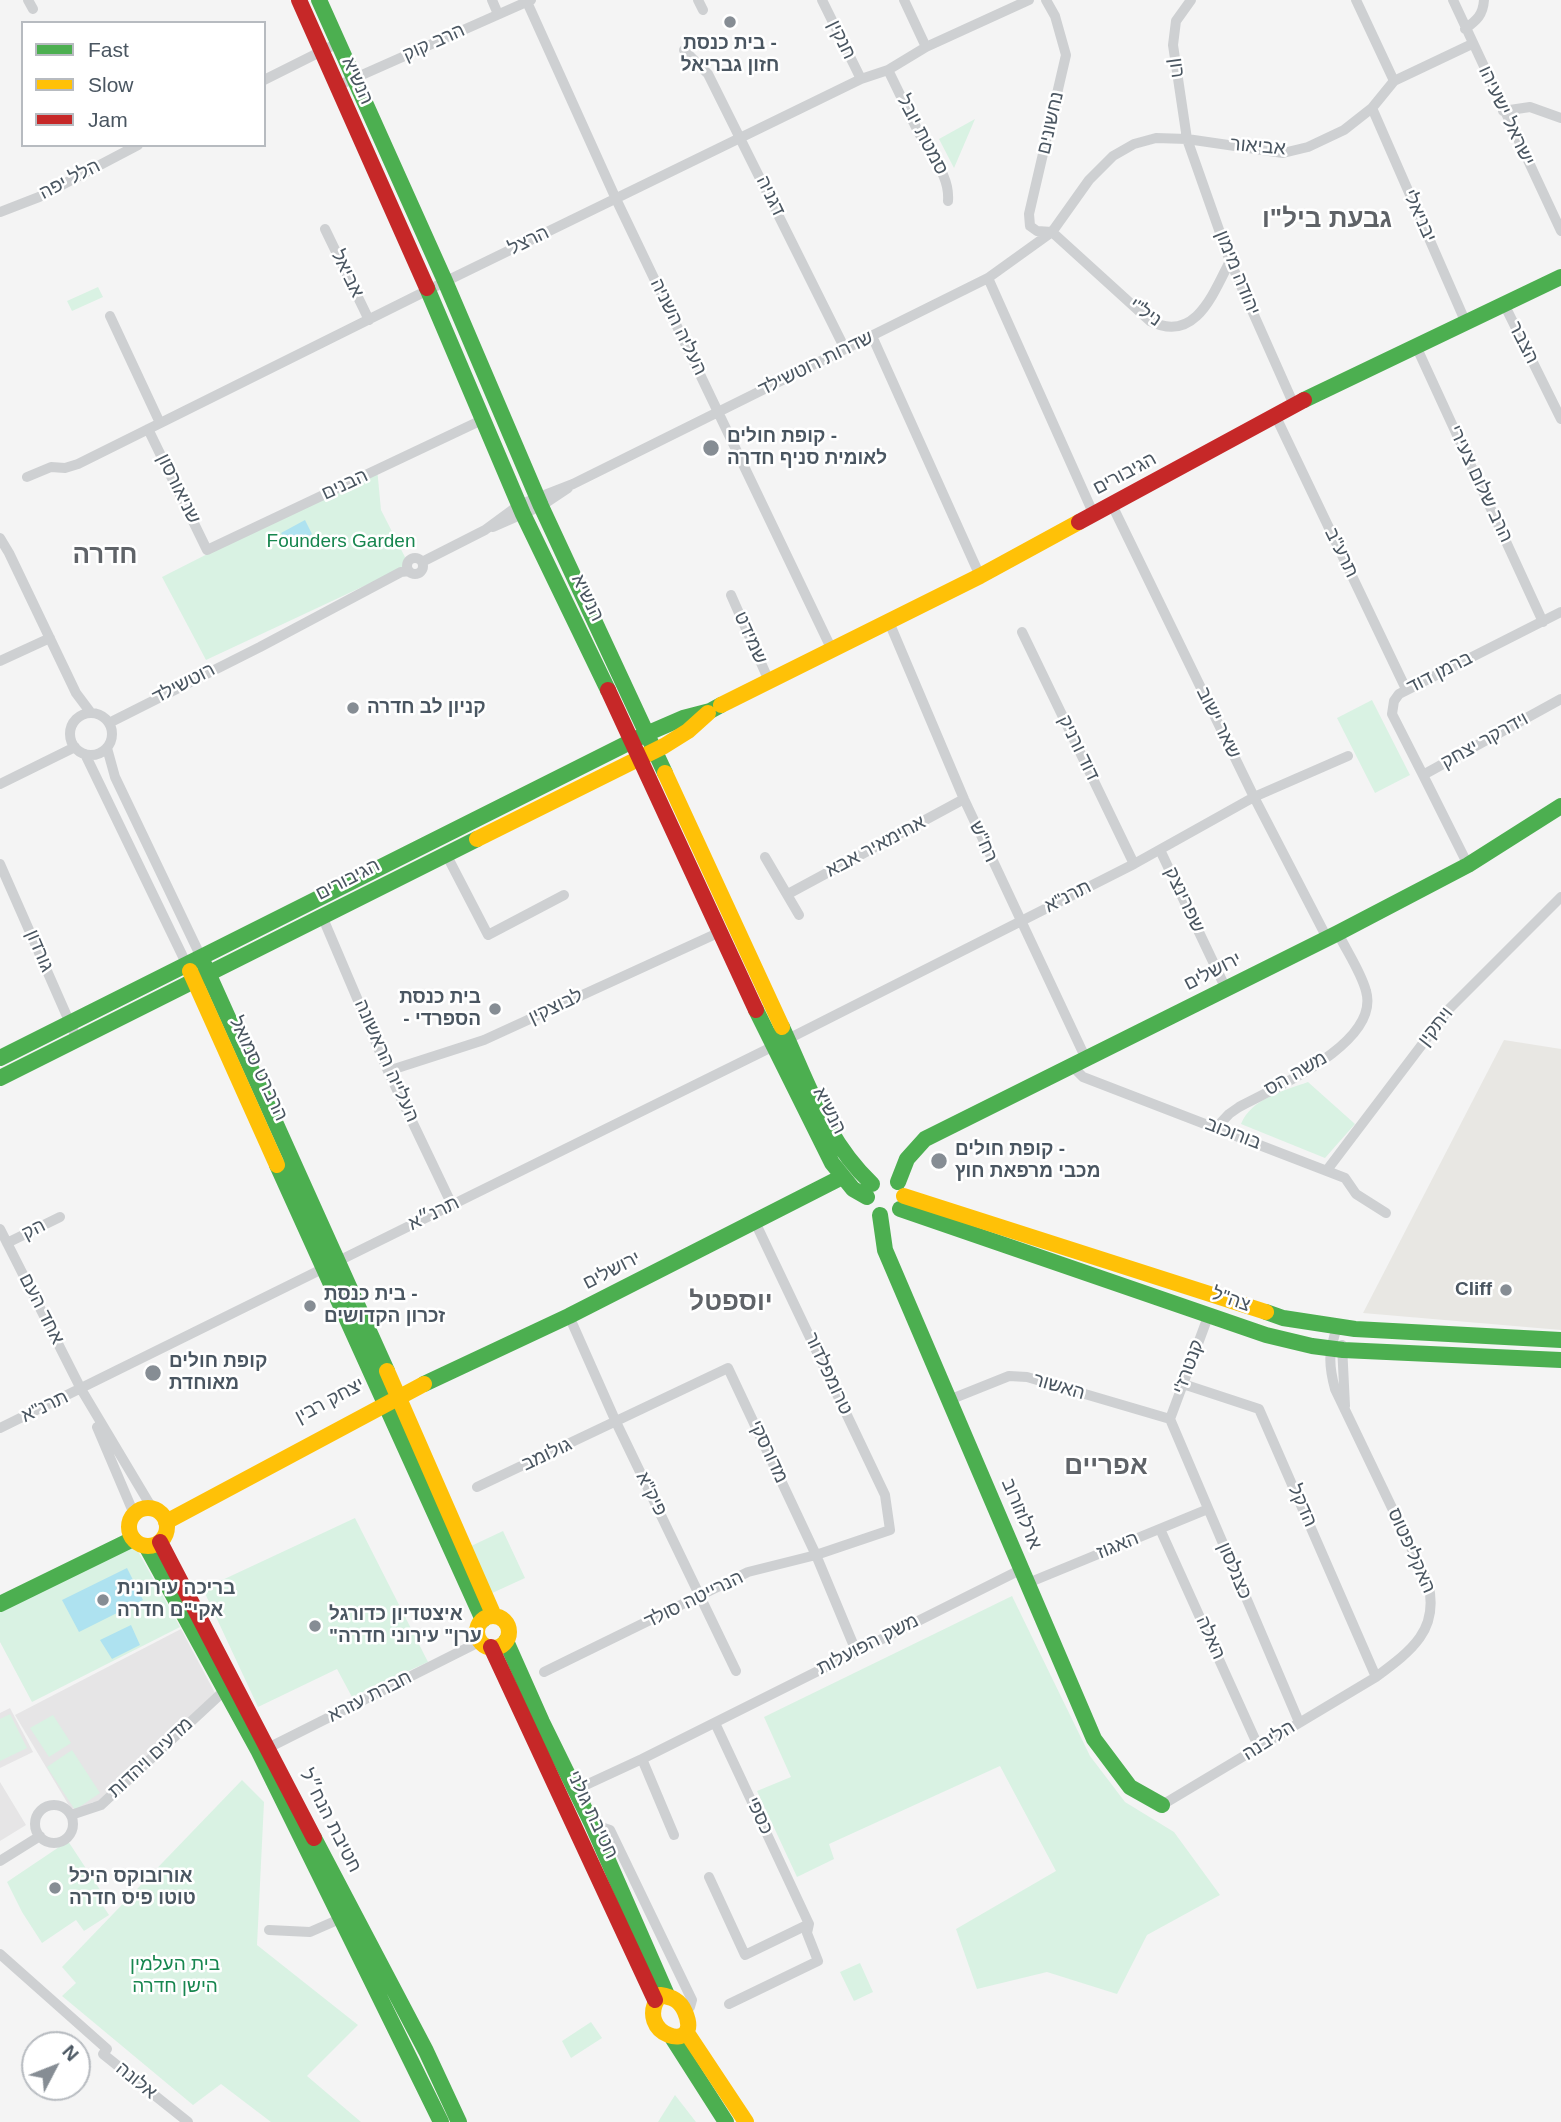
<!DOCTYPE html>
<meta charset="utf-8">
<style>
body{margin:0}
#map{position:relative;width:1561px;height:2122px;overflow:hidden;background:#f4f4f4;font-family:Arial,sans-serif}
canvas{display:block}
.legend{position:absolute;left:21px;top:21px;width:245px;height:126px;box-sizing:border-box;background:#fff;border:2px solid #b7bbc0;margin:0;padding:9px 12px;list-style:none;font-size:21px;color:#4a5661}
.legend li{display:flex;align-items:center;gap:14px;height:35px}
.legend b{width:35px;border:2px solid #b7bbc0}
.north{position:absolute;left:21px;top:2031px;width:70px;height:70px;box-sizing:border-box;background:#fff;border:2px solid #b7bbc0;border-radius:50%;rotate:48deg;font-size:19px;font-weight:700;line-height:28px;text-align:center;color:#4a5661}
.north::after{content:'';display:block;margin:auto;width:24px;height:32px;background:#868d94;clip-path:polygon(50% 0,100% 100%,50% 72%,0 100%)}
</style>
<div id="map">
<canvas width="1561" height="2122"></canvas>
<ul class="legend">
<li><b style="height:9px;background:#4caf50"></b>Fast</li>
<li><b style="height:9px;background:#ffc107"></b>Slow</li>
<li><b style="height:9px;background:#c62828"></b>Jam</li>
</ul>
<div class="north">N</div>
</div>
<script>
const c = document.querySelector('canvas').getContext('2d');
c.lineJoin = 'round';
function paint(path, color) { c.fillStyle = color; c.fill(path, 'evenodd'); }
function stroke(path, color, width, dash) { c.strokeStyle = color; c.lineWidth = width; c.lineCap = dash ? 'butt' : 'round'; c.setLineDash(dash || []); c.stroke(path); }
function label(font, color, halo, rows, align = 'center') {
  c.font = font + ' Arial,Heebo,sans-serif'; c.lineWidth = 5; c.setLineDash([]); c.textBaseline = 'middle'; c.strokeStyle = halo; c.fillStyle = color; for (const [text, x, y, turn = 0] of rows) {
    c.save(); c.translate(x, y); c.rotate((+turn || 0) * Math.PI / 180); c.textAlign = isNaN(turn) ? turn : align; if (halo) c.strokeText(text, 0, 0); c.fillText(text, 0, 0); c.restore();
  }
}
paint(new Path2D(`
 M1504 1040 1561 1049V1330L1363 1313Z`), '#e8e7e3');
paint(new Path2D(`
 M181 1629 215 1693 95 1805 93 1802 81 1808 71 1809 15 1715Z
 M10 1708 33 1752 0 1768V1713Z
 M0 1782 26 1825 0 1841Z`), '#e6e5e6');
paint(new Path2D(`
 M975 119 954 168 939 139Z
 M98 287 103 297 72 311 67 301Z
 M377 468 381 510 409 565 206 660 162 577Z
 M1372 700 1410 775 1375 793 1337 718Z
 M1308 1082 1355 1124 1325 1158 1241 1124C1252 1098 1283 1091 1308 1082Z
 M355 1518 428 1662 352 1697 337 1669 258 1707 203 1589Z
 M503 1531 525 1578 490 1594 469 1547Z
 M135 1546 180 1627 32 1702 0 1642V1612Z
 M1012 1596 1090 1756 1125 1802 1174 1832 1220 1895 1147 1935 1117 1994 1047 1972 977 1989 956 1929 1056 1871 1000 1766 829 1844 834 1859 797 1877 757 1791 791 1777 764 1717Z
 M10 1714 27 1748 0 1761V1719Z
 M53 1715 71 1743 49 1757 30 1728Z
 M72 1750 100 1793 75 1810 47 1767Z
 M242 1780 264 1802 257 1945 358 2025 307 2076 361 2122H271L221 2084 193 2105 62 1996 76 1983 62 1967Z
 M68 1841 108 1902 103 1906 109 1915 84 1931 76 1920 42 1943 22 1912 7 1882Z
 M860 1963 873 1992 854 2001 840 1972Z
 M591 2022 602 2038 571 2058 562 2041Z
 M675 2095 696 2122H658Z`), '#d9f2e3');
paint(new Path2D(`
 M305 520 312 534 289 547 281 533Z
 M127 1568 143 1600 79 1632 62 1600Z
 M131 1625 140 1645 112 1659 100 1640Z`), '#aee2f0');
stroke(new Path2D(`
 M28 0 33 9
 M492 0 498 14
 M698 0 703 10
 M822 0 861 79
 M904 0 926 47
 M1046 0 1055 16 1066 55 1029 214 1030 226 1037 231 1052 232
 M1191 0 1176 21 1173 45 1187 139 1230 261 1294 405
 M1356 0 1394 81
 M1453 0 1561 231
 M527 2 616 199 832 650
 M1465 29C1477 20 1483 15 1484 0
 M684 50 708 74 845 349
 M888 70C899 92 909 114 920 135 931 157 950 175 948 201
 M264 80 338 43
 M337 86 531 0
 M1372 108 1466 323
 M1503 111 1530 107 1561 118
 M0 212 39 197 138 145
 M325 229 369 320
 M1052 232 1150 321C1195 344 1213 294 1230 261
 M988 278 1094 515
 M1504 304 1561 419
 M110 316 160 423
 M872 336 980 576
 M1416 346 1543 622
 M1276 417 1406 689
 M148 429 207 550 484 419
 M27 477 51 467 65 468 78 464 428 290 861 79 888 70 926 47 1029 0
 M1112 505 1254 797 1327 938
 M493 527 541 506 568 488
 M0 538 9 553 76 693 91 713
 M407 566a8 8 0 1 1 16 0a8 8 0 1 1-16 0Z
 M422 562 485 530 519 505 573 484 988 278 1052 232 1089 180 1113 156 1134 144 1156 138 1187 139 1283 153 1308 147 1344 130 1372 108 1394 81 1472 44
 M731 595 769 681
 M889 622 964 799 1086 1059
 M1022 632 1134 864
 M0 661 50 638
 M70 734a21 21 0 1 1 42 0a21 21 0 1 1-42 0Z
 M109 723 260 647 401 572 409 571
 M107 748 115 777 200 955
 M85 754 186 963
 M1423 775 1392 714 1394 701 1399 694 1561 612
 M0 784 75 747
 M1160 850 1226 989
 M446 854 488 935 564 895
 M765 857 799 915
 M0 864 77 1039
 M1468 865 1423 775 1561 699
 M788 894 964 799
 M322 916 388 1071 452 1205
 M1072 1066 1083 1077 1345 1178 1356 1194 1386 1213
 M388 1071 484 1040 720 932
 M1216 1128 1229 1114 1239 1107C1274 1088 1381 1043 1366 991 1361 972 1347 952 1338 933
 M1327 1170 1449 1009 1561 897
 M0 1229 81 1389 152 1508
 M7 1243 60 1217
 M569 1316 616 1422 736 1671
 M1342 1345 1345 1406
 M1183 1384 1259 1409 1376 1677
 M949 1400 1009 1376 1027 1377 1170 1419
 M1170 1419 1299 1722
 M1170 1419 1209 1314
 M97 1427 134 1514
 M0 1428 788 1039 1134 864 1254 797 1348 756
 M477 1487 728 1368 816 1555 856 1651
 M1160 1529 1259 1748
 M1028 1583 1208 1509
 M544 1672 748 1572 816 1555 890 1530 885 1495 755 1222
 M715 1723 809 1924 807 1933 818 1961 729 2004
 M264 1750 481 1641
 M642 1759 674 1835
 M575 1790 642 1759 1022 1569
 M1162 1805 1376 1677C1411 1651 1440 1630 1428 1583L1335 1389C1328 1363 1329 1352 1337 1327
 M35 1824a19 19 0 1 1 38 0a19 19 0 1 1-38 0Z
 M71 1815 101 1805 225 1690
 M592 1824 610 1830 692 2000 690 2007 685 2012
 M0 1861 40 1836
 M709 1877 745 1955 809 1924
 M269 1930 310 1932 342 1918
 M0 1954 107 2049 103 2054 188 2122`), '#ced0d2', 10);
stroke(new Path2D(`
 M319 0 445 281 541 506 665 773
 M427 288 523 514 608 690
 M1304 400 1561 277
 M204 964 387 1371
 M756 1010 832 1163 853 1189 867 1197
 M782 1027C808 1083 826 1141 872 1184
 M0 1058 646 734 683 718 710 711 721 705
 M0 1078 477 839
 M277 1165 483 1620
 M898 1182 907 1159 925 1139 1338 933 1468 865 1561 806
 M900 1209 1266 1335 1312 1346 1343 1350 1561 1360
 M880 1215 885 1250 1094 1739 1130 1787 1162 1805
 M1266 1312 1283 1318 1355 1329 1561 1340
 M424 1384 569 1316 842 1177
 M146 1546 259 1752 441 2122
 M0 1604 133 1539
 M506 1641 542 1722 592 1824 667 1995
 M314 1838 426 2051 459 2122
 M673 2039 726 2122`), '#4caf50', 16);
stroke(new Path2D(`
 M721 705 980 576 1079 522
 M665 773 782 1027
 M477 839 664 746 688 731 708 713
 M190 971 277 1165
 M904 1196 1266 1312
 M387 1371 494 1616
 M129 1527a19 19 0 1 1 38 0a19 19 0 1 1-38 0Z
 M166 1522 424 1384
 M477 1632a16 16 0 1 1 32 0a16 16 0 1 1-32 0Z
 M660 1995C672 1997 680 2000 685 2012 704 2056 631 2035 660 1995Z
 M687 2033 746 2122`), '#ffc107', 16);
stroke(new Path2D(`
 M299 0 427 288
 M1079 522 1304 400
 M608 690 756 1010
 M160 1542 314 1838
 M491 1647 655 2000`), '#c62828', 16);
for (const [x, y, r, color] of [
 [730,22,7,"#868d94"],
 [711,448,9,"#868d94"],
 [353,708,7,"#868d94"],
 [495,1009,7,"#868d94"],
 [939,1161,9,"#868d94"],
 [1506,1290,7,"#868d94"],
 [310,1306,7,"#868d94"],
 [153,1373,9,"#868d94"],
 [103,1600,7,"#868d94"],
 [315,1626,7,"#868d94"],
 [55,1888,7,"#868d94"]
]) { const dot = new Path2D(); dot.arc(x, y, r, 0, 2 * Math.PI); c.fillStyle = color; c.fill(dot); stroke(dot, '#fff', 2.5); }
label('19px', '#4a5661', '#fff', [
 ["חנקין",841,40,64],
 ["הרב קוק",434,43,-24],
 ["רון",1176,68,82],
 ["הנשיא",357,81,66],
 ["ישראל ישעיהו",1506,116,65],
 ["נחשונים",1051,123,-77],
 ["סמטת יובל",922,135,62],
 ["אביאור",1258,147,5],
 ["הלל יפה",70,180,-27],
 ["דגניה",770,196,64],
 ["יבניאלי",1419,216,66],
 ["הרצל",529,241,-26],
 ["יהודה מימון",1237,273,68],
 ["אביאל",347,274,64],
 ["ניל\"י",1145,313,35],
 ["העליה השניה",678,327,64],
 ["הצבר",1523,343,63],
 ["שדרות רוטשילד",816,364,-26],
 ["הגיבורים",1125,474,-28],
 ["הרב שלום צעירי",1480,484,65],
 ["הבנים",345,485,-25],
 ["שניאורסון",178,489,64],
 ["תרע\"ב",1341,553,64],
 ["הנשיא",587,598,64],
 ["שמידט",750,638,66],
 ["ברמן דוד",1440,673,-27],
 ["רוטשילד",184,684,-27],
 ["שאר ישוב",1218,723,64],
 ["וידרקר יצחק",1485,741,-29],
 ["דוד ורניק",1078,748,64],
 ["רח\"ש",983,842,66],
 ["אחימאיר אבא",876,847,-28],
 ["הגיבורים",348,880,-27],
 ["תרנ\"א",1068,897,-27],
 ["שפרינצק",1184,900,65],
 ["גורדון",39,951,67],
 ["ירושלים",1213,972,-27],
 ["לבוצקין",556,1007,-25],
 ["ויתקין",1436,1027,-52],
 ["העלייה הראשונה",386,1061,66],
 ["הרברט סמואל",258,1069,65],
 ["משה הס",1296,1074,-30],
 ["הנשיא",829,1111,63],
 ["בורוכוב",1233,1134,21],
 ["תרנ״א",434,1214,-26],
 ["הק",34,1230,-27],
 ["ירושלים",612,1271,-27],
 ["צה\"ל",1231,1300,19],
 ["אחד העם",41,1309,63],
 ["קנטרז'י",1189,1367,-70],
 ["טרומפלדור",828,1374,65],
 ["האשור",1059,1387,16],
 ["יצחק רבין",330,1401,-28],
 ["תרנ\"א",45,1407,-26],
 ["מדורסקי",768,1452,65],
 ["גולומב",547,1455,-25],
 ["פיק\"א",651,1494,64],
 ["הדקל",1302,1506,66],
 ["ארלוזורוב",1021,1514,67],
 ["האגוז",1118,1546,-22],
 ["האקליפטוס",1411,1551,66],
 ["כצנלסון",1234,1571,67],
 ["הנרייטה סולד",694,1600,-26],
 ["האלה",1210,1638,66],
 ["משק הפועלות",868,1645,-27],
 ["חברת עזרא",370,1697,-27],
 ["הליבנה",1269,1741,-32],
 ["מדעים ויהדות",151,1758,-43],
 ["חטיבת גולני",592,1815,65],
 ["כספי",759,1816,65],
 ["חטיבת הנח״ל",330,1821,63],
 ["אלונה",136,2081,39]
]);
label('bold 19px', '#4a5661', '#fff', [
 ["בית כנסת -",730,44,"center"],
 ["חזון גבריאל",730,66,"center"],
 ["קופת חולים -",727,437],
 ["לאומית סניף חדרה",727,459],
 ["קניון לב חדרה",367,708],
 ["בית כנסת",481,998,"right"],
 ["- הספרדי",481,1020,"right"],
 ["קופת חולים -",955,1150],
 ["מכבי מרפאת חוץ",955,1172],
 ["Cliff",1492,1290,"right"],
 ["בית כנסת -",324,1295],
 ["זכרון הקדושים",324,1317],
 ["קופת חולים",169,1362],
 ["מאוחדת",169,1384],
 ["בריכה עירונית",117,1589],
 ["אקי\"ם חדרה",117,1611],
 ["איצטדיון כדורגל",329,1615],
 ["\"ערן\" עירוני חדרה",329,1637],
 ["אורובוקס היכל",69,1877],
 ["טוטו פיס חדרה",69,1899]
], 'left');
label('19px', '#17864f', '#fff', [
 ["Founders Garden",341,542],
 ["בית העלמין",175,1965],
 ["הישן חדרה",175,1987]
]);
label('bold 26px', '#5f6368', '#fff', [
 ["גבעת ביל\"ו",1327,220],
 ["חדרה",105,556],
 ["יוספטל",731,1303],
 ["אפריים",1106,1467]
]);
</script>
